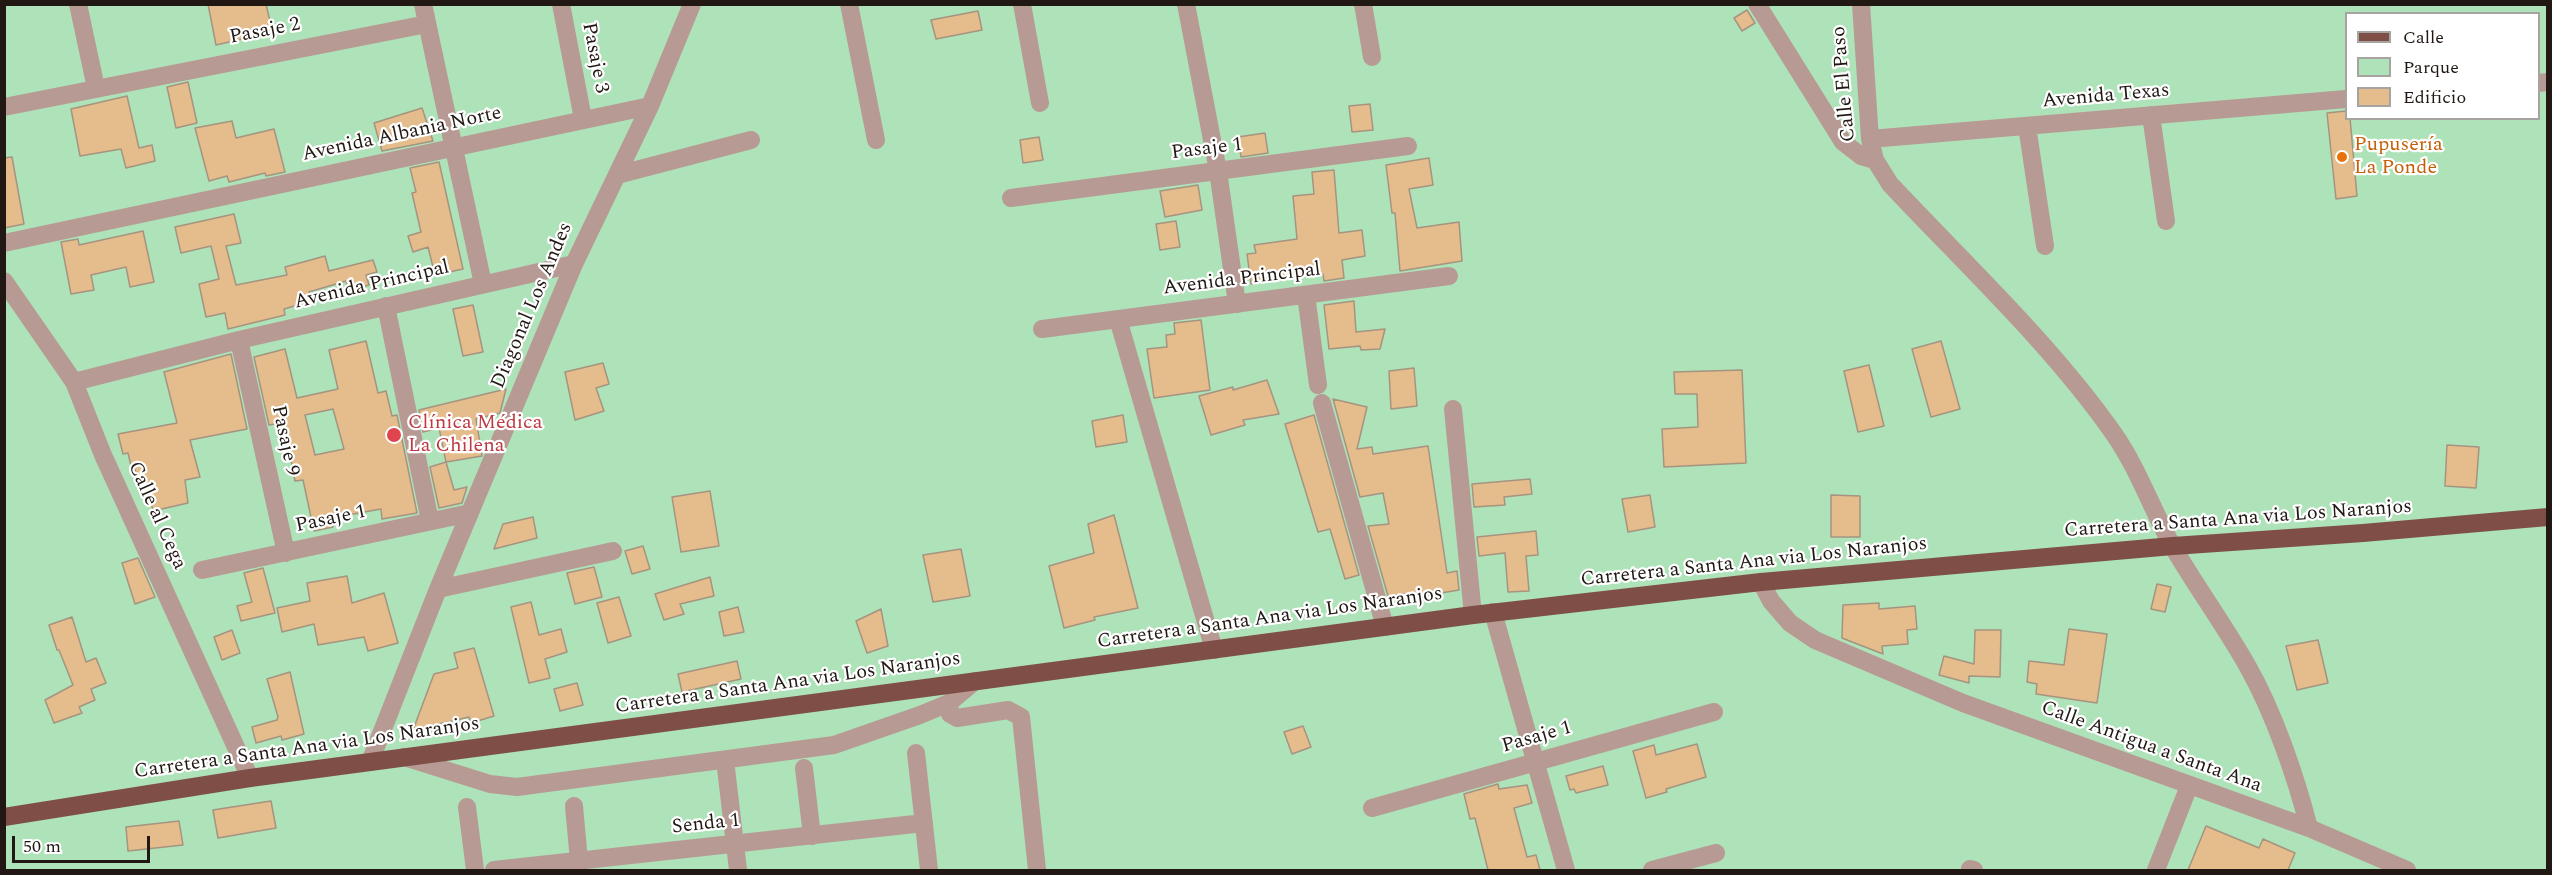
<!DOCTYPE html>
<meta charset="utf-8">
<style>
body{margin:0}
#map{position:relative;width:2552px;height:875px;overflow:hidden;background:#fff4ee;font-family:Spectral,serif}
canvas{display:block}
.frame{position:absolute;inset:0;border:6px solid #211813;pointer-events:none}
.legend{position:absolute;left:2345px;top:12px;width:195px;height:108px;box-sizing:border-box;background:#fff;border:2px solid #a6a3a1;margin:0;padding:8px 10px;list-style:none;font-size:18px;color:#211813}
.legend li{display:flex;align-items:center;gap:12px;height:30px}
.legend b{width:30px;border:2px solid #a6a3a1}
.scale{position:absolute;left:12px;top:836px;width:138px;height:27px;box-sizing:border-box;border:3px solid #211813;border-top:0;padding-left:8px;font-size:18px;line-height:21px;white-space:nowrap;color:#211813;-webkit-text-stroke:4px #fff;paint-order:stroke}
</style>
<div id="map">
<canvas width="2552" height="875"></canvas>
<div class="frame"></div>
<ul class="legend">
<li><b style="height:8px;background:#7f4e46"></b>Calle</li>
<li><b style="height:16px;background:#aee2b8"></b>Parque</li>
<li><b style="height:16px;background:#e5bc8b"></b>Edificio</li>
</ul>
<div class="scale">50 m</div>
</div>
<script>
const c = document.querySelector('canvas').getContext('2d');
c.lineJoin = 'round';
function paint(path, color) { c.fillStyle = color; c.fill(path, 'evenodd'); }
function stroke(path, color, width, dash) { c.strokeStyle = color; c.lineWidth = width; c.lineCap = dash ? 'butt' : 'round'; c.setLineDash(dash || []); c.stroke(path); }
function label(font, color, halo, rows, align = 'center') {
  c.font = font + ' Spectral,serif'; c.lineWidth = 4.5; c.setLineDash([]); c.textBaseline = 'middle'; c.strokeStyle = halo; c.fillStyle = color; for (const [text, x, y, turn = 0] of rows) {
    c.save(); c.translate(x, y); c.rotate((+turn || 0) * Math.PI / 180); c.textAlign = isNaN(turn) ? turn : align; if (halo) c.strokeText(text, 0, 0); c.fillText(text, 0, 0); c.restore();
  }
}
paint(new Path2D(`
 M5 5H2547V870H5ZM2346 14H2538V118H2346Z`), '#aee2b8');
const building = new Path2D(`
 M208 4H266L272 30 251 35V37L216 45Z
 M1747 10 1755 23 1742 31 1734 18Z
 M978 11 982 30 936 39 931 20Z
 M188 82 197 123 176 128 167 87Z
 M127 96 139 148 152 145 155 161 126 168 121 149 80 156 71 109Z
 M1370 104 1373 130 1352 132 1349 106Z
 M422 108 433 141 382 151 374 123Z
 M2346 111V118H2350L2357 196 2336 199 2327 113Z
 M232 121 236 138 274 129 285 172 266 176 265 173 229 182 227 176 209 181 195 128Z
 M1265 133 1268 153 1241 157 1238 137Z
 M1039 137 1043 160 1023 163 1020 140Z
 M12 157 24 224 4 228V158Z
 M1429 158 1433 185 1409 189 1417 228 1459 222 1462 261 1400 271 1395 213H1392L1386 165Z
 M439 162 463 269 435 275 428 247 413 252 408 236 421 232 412 193 416 192 410 168Z
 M1334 170 1339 233 1362 230 1365 256 1342 260 1344 278 1324 281 1323 274 1251 284 1247 254 1256 253 1254 245 1297 239 1293 196 1314 194 1312 172Z
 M1198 185 1202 210 1165 217 1160 191Z
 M234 214 241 243 226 246 236 285 287 275 285 267 325 256 329 271 373 260 377 272 366 275 369 285 348 291 346 281 309 292 312 301 284 309 285 315 228 329 225 313 206 317 199 284 219 279 211 246 181 253 175 227Z
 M1176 221 1180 247 1160 250 1156 224Z
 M143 231 154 282 130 287 126 267 91 275 94 290 71 294 61 242 78 239 79 245Z
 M1354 301 1356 332 1385 329 1380 349 1361 350 1360 346 1329 349 1324 305Z
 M473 305 483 352 463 356 453 309Z
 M1201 320 1210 390 1154 398 1147 349 1167 347 1166 335 1175 334 1174 323Z
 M366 341 378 393 386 391 392 416 397 415 417 513 382 519 381 509 331 518 333 527 314 531 303 480 295 481 288 444 285 445 280 423 269 425 254 357 285 349 297 398 338 389 329 350ZM333 409 344 449 315 455 305 415Z
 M1941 341 1960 409 1931 417 1912 349Z
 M231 354 247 429 190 440 200 477 185 480 188 503 153 511 148 487 139 489 135 469 132 470 128 453 123 454 118 434 177 423 164 372Z
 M603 363 609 384 596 388 604 411 575 420 565 372Z
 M1869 365 1884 426 1858 432 1844 371Z
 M1414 368 1417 406 1391 409 1389 371Z
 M1742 370 1746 463 1664 467 1662 429 1698 427 1697 394H1675L1674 372Z
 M1267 380 1279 414 1243 420 1245 425 1211 435 1199 396 1233 387V390Z
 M506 389 500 413 476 419 482 456 446 462 439 428 423 432 419 410Z
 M1333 399 1367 407 1357 449 1372 447 1373 454 1428 446 1447 573 1457 571 1459 590 1405 599 1404 594 1388 596 1368 526 1389 524 1383 493 1360 497Z
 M1123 415 1127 442 1096 447 1092 421Z
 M1314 415 1359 575 1345 579 1330 529 1318 532 1285 424Z
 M2447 445 2479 447 2476 488 2445 486Z
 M446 462 454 490 467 487 462 503 439 508 430 467Z
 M1530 479 1532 494 1504 497 1505 505 1474 507 1472 484Z
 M710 491 719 546 681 552 672 497Z
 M1650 495 1655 527 1628 532 1622 499Z
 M1831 495 1860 496V537H1831Z
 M1114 515 1138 608 1094 617 1095 620 1064 628 1049 566 1094 553 1088 524Z
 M533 517 537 538 494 549 503 524Z
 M1536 531 1538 555 1526 556 1529 591 1508 592 1505 553 1479 556 1477 537Z
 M643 546 650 569 632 574 625 551Z
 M961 549 970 596 933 602 923 555Z
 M138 558 155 597 135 604 122 563Z
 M594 567 602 597 575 604 567 573Z
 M263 568 275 613 241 621 237 606 252 602 244 573Z
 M347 576 352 603 384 593 398 643 368 651 364 637 318 645 314 624 282 632 277 608 310 601 307 583Z
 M710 577 714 596 680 604 684 614 664 620 655 594Z
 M2157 584 2171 587 2165 612 2151 609Z
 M619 597 631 636 608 643 597 603Z
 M531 602 539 635 561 629 567 652 545 659 550 678 529 683 511 607Z
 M1879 603V609L1915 606 1917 629 1907 630 1908 644 1882 646 1883 654 1842 638 1843 605Z
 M738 607 744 632 724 636 719 612Z
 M881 609 888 646 867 653 856 621Z
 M72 617 86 662 96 658 106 683 91 689 95 700 79 707 82 713 54 723 45 700 73 685 59 650H57L49 625Z
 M2069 629 2107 634 2097 703 2036 694 2037 684 2027 682 2029 661 2064 665Z
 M232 630 240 653 222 660 214 637Z
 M1975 630H2001L2000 677 1969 676V683L1939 675 1944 656 1974 664Z
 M2318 640 2328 683 2297 690 2286 646Z
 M474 648 494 716 471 723 469 717 413 730 434 674 458 668 454 653Z
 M737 661 741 679 682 692 678 674Z
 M290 672 304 734 282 740 281 736 256 743 252 727 277 720 278 717 267 679Z
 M577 683 583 705 560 711 554 689Z
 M1303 726 1311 747 1292 754 1284 732Z
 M1697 744 1706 777 1666 789 1667 792 1646 798 1633 751 1654 745 1656 755Z
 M1603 766 1608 785 1576 793 1574 789 1570 790 1566 776Z
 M1498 784 1499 789 1527 785 1532 803 1514 808 1527 857 1536 855 1540 870H1488L1475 818 1470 819 1464 794Z
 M271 801 276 828 218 838 213 810Z
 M179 821 183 845 128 851 126 827Z
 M2206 826 2259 848 2263 839 2295 853 2288 870H2188Z`);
paint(building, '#e5bc8b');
stroke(building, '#a59480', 1.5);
stroke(new Path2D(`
 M78 4 96 88
 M423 4 483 284
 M561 4 583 119
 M849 4 876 140
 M1022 4 1040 103
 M1186 4 1218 171 1237 304
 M1363 4 1372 57
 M1757 4 1843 142 1861 156 1875 160
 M1861 4 1870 139 1875 160 1890 184C1964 263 2052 345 2114 434 2139 470 2152 510 2173 547 2197 588 2225 626 2248 667 2274 713 2296 777 2309 828
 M2538 83 2548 82
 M4 107 427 24
 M2151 115 2166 221
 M2027 126 2045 246
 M1870 139 2346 99
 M617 175 751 140
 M1011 198 1408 146
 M4 243 650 106
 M4 281 74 382 103 455 250 778
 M1306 295 1318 385
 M386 306 430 521
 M1118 319 1214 650
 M1042 329 1449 276
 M239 340 286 553
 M74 382 239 340 574 264
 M1322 403 1385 627
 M1453 409 1473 615
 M202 570 470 513
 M1761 582 1771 601 1790 623 1815 640 1963 703 2309 828 2407 870
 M438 589 613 551
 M1493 612 1566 870
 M949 703 950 714 957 718 1008 710 1021 717 1037 870
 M916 753 929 870
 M404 757 490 784 517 787 834 745 920 715 949 703 975 681
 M725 760 738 870
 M370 762 438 589 574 264 650 106 692 4
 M804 768 812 836
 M574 806 579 861
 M467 807 475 870
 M1372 808 1714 712
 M1970 869 1974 870
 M494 870 924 823
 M1652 870 1716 853
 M2156 870 2189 786`), '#b89a95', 18);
stroke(new Path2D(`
 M4 817 250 778 1473 615 1761 582 2173 546 2363 533 2548 517`), '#7f4e46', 18);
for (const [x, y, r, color] of [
 [2342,157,6,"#e8710a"],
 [394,435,8,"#e0444e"]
]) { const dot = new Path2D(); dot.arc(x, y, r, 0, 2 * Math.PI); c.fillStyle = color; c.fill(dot); stroke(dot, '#fff', 2); }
label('20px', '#211813', '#fff', [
 ["Pasaje 2",265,32,-11],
 ["Pasaje 3",594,58,79],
 ["Calle El Paso",1845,84,-95],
 ["Avenida Texas",2106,97,-5],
 ["Avenida Albania Norte",402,135,-12],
 ["Pasaje 1",1207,150,-7],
 ["Avenida Principal",1242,280,-7],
 ["Avenida Principal",372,286,-13],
 ["Diagonal Los Andes",533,306,-67],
 ["Pasaje 9",284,441,78],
 ["Calle al Cega",156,516,66],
 ["Pasaje 1",331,520,-12],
 ["Carretera a Santa Ana via Los Naranjos",2238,520,-4],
 ["Carretera a Santa Ana via Los Naranjos",1754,563,-6],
 ["Carretera a Santa Ana via Los Naranjos",1270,619,-8],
 ["Carretera a Santa Ana via Los Naranjos",788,684,-8],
 ["Pasaje 1",1537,738,-16],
 ["Calle Antigua a Santa Ana",2151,748,20],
 ["Carretera a Santa Ana via Los Naranjos",307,749,-8],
 ["Senda 1",706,825,-6]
]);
label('20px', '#c56008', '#fff', [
 ["Pupusería",2354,146],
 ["La Ponde",2354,169]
], 'left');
label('20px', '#be3a42', '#fff', [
 ["Clínica Médica",408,424],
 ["La Chilena",408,447]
], 'left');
</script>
